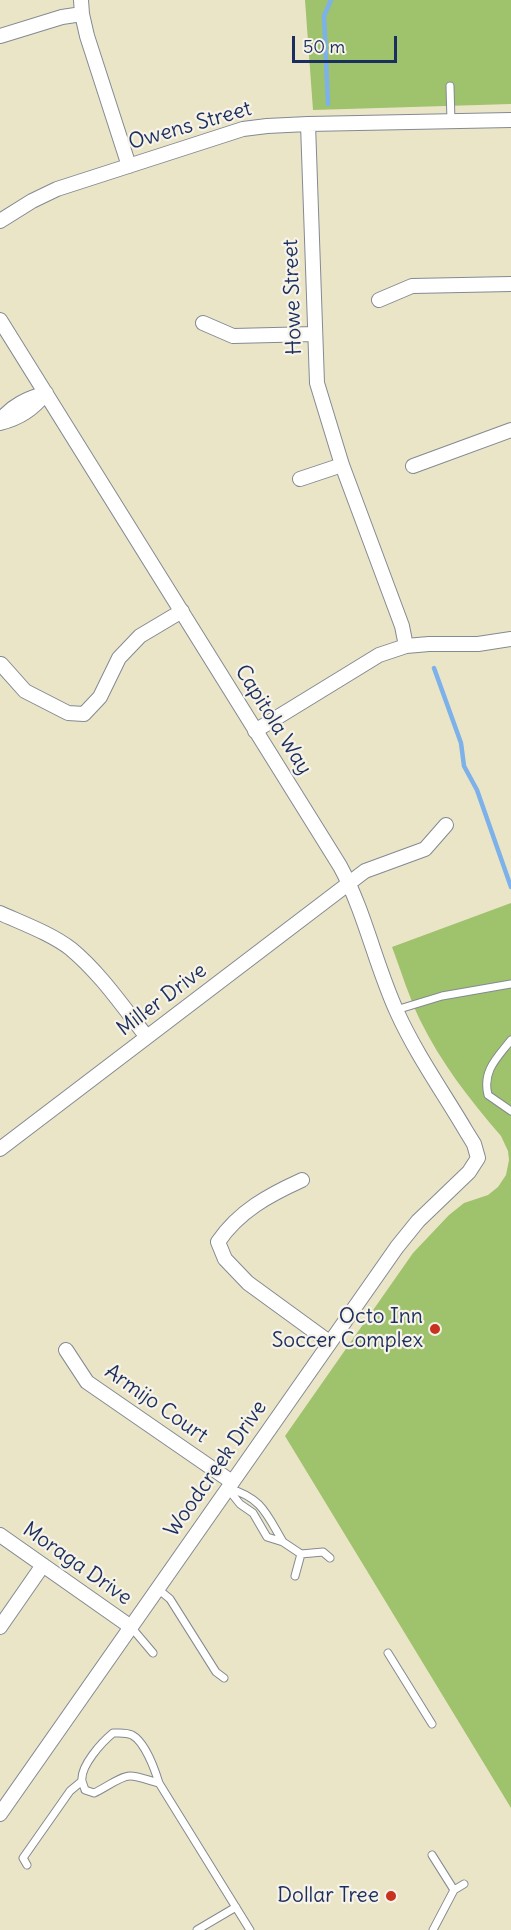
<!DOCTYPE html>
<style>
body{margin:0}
#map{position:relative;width:511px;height:1930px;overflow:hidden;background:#ebe5c7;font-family:Delius,sans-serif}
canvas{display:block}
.scale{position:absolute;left:292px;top:36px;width:105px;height:27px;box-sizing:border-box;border:3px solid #1b2f5e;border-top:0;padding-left:8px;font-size:18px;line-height:21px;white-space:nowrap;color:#1b2f5e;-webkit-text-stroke:4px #f7f3e8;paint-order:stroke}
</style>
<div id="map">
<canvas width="511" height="1930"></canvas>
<div class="scale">50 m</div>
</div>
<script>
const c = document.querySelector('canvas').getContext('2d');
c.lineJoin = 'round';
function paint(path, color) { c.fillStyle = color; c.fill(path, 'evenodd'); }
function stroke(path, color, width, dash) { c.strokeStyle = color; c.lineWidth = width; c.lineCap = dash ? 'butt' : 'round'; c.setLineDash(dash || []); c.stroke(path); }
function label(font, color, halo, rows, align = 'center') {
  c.font = font + ' Delius,sans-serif'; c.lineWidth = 4.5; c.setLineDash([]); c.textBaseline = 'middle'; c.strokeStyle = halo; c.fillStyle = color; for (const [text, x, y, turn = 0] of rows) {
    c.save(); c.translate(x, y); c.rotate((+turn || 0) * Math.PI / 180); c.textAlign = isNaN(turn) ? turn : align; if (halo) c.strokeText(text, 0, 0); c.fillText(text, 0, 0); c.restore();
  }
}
paint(new Path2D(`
 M305 0H511V104L313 110Z
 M511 903V1808L285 1436 413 1253 449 1215 464 1203 488 1195 498 1187 506 1175 509 1160 508 1151 501 1136C470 1100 441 1063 420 1020 409 997 401 971 392 947Z`), '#9fc26c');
stroke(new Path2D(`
 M328 104 324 16 331 0
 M434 668 461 743 464 766 477 790 511 887`), '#7cb1ea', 4.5);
const lane = new Path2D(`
 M450 86 451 121
 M396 1010 442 996 511 984
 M511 1040C497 1058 482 1071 488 1095L511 1111
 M228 1488C262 1498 266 1513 283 1542
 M228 1489 240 1504 253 1513 267 1537 283 1542 301 1554 323 1552 330 1558
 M295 1576 301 1554
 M158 1589 170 1599 216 1672 224 1678
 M131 1627 153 1653
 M388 1653 432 1724
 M159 1783C150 1781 139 1776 130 1776 120 1776 104 1789 94 1793L85 1790C85 1789 82 1782 82 1781 80 1766 102 1742 113 1733 119 1733 126 1732 132 1735 145 1742 155 1770 159 1783L250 1930
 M432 1855 454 1890
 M27 1865 23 1858 70 1791 82 1781
 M197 1930 236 1907
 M433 1930 454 1890 464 1884`);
const street = new Path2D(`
 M81 0 82 14 87 36 129 166
 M0 36 62 17 82 14
 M308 124 317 383 342 465 402 626 406 646
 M0 221 32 201 57 189 243 129 267 126 308 124 511 120
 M379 300 412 286 511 284
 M0 320 340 866C365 912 375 964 397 1012 416 1054 443 1092 466 1131L474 1144 478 1158 469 1172 418 1221 397 1247 0 1814
 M203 323 233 336 315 334
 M0 421C12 405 27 399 46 393
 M0 423C20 418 33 409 46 393
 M413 466 511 430
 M300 479 342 465
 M1 664 25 691 68 713 84 714 100 697 119 658 140 636 182 611
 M255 731 379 655 406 646 429 644H478L511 639
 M0 913C22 923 52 934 71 949 101 974 123 1007 147 1037
 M0 1149 365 871 425 849 446 825
 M302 1180C269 1195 239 1211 218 1242L225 1259 248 1283 329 1342
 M66 1350 87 1382 232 1482
 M0 1535 131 1627
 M0 1627 43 1565`);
stroke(lane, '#838a92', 9);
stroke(street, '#838a92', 16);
stroke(lane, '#fff', 7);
stroke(street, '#fff', 14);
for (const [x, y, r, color] of [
 [435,1329,6,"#c8321e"],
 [391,1896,6,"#c8321e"]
]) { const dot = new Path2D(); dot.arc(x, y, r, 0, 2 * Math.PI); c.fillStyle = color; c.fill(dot); stroke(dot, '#f7f3e8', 2); }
label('21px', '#1b2f5e', '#f7f3e8', [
 ["Owens Street",190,126,-16],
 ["Howe Street",293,297,-92],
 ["Capitola Way",273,720,58],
 ["Miller Drive",162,1000,-37],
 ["Armijo Court",156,1404,35],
 ["Woodcreek Drive",216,1469,-55],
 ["Moraga Drive",77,1564,35]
]);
label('21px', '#1b2f5e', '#f7f3e8', [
 ["Octo Inn",423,1317],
 ["Soccer Complex",423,1341],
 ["Dollar Tree",379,1896]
], 'right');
</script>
